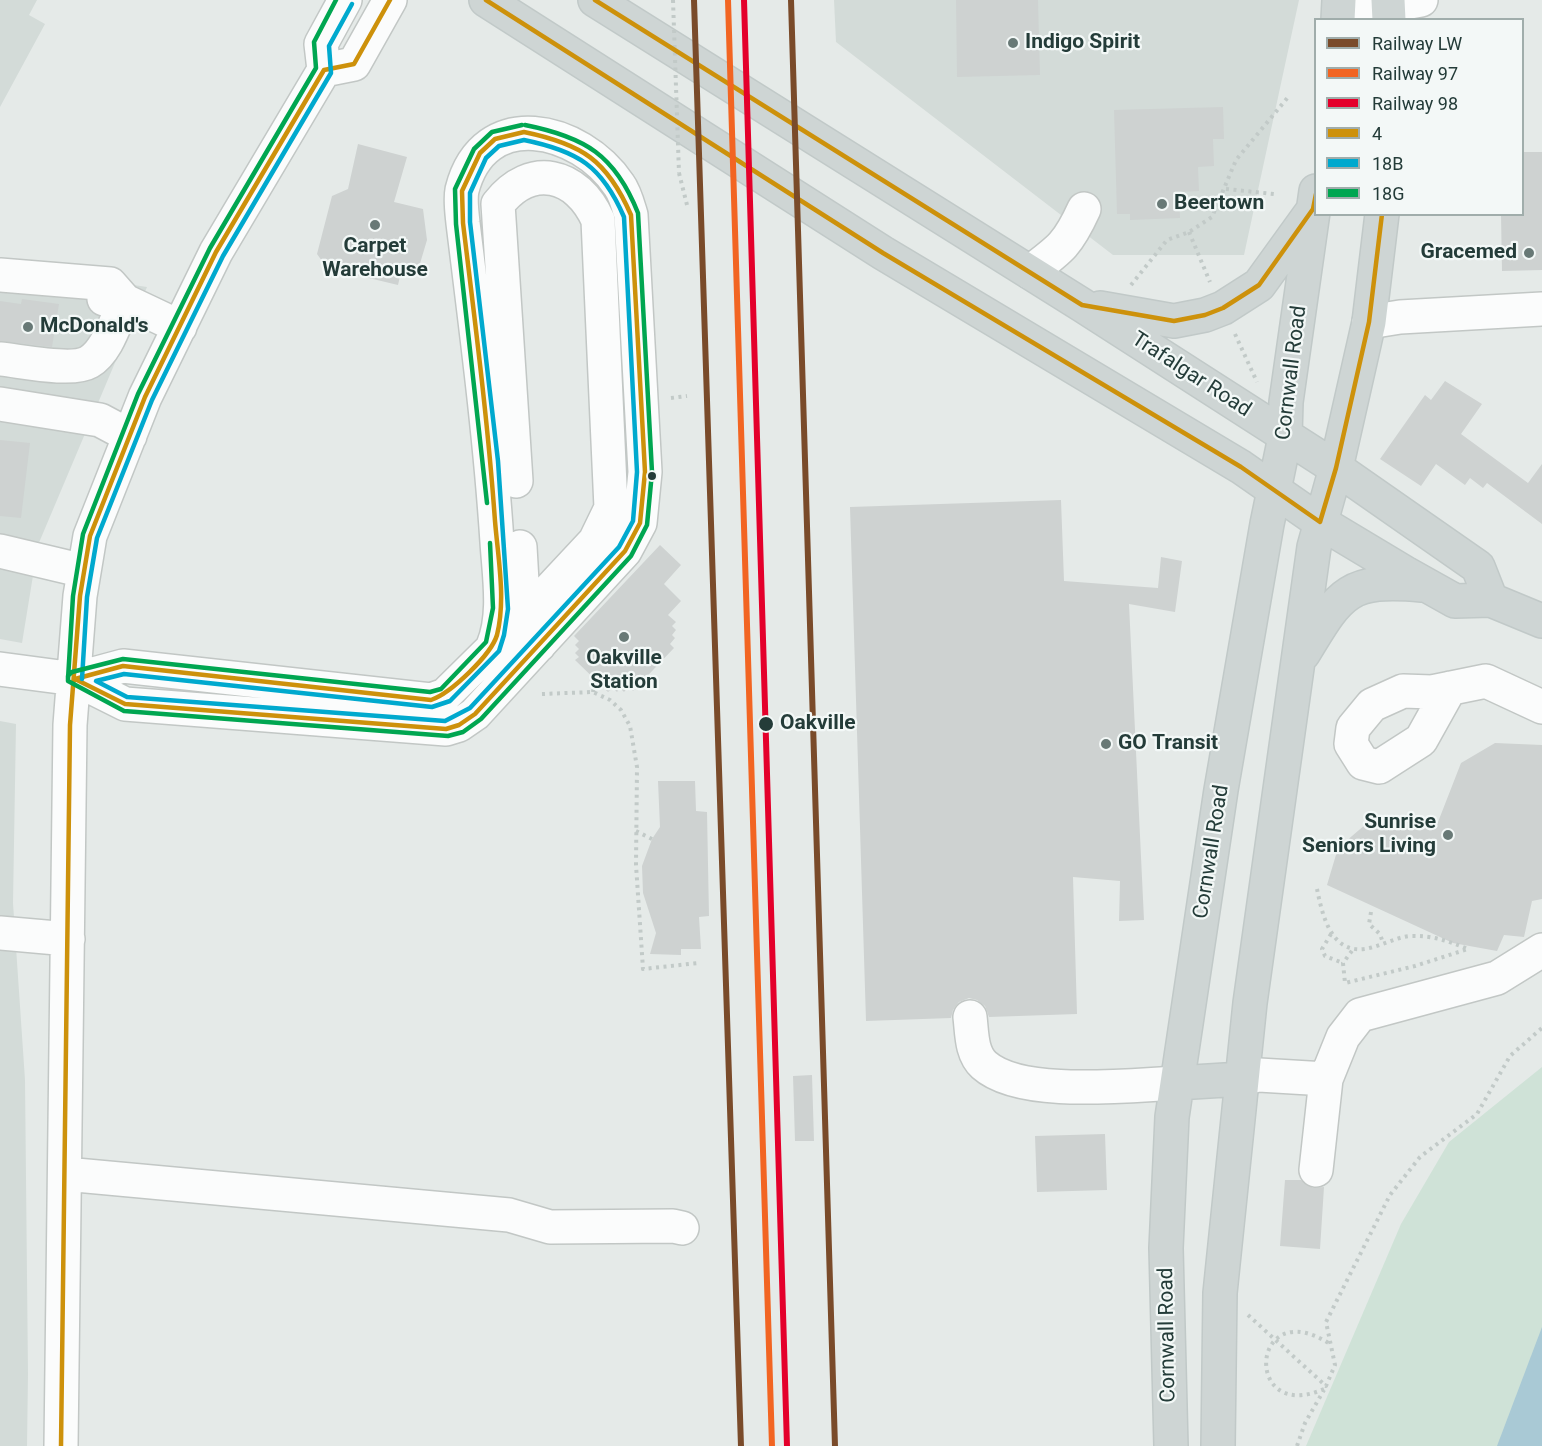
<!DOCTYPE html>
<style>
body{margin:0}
#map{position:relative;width:1542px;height:1446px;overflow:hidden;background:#e5eae8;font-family:Roboto,sans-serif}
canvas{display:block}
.legend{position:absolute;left:1314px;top:18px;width:210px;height:198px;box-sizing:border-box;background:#f3f8f7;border:2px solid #a0adab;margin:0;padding:8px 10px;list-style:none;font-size:18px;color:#243c39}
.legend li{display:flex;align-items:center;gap:12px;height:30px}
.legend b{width:30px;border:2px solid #a0adab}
</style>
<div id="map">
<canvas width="1542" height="1446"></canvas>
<ul class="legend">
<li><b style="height:8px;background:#7a4b2a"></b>Railway LW</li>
<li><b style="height:8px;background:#f26522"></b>Railway 97</li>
<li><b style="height:8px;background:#e4002b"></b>Railway 98</li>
<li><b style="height:8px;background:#cd910b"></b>4</li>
<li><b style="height:8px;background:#00a9ce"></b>18B</li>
<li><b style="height:8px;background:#00a651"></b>18G</li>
</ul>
</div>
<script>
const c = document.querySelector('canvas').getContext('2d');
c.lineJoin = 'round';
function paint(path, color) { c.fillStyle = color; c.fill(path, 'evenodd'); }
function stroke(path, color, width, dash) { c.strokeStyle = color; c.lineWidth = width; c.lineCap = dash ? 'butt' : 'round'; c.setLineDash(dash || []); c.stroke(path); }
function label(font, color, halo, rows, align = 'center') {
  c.font = font + ' Roboto,sans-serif'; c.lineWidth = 4.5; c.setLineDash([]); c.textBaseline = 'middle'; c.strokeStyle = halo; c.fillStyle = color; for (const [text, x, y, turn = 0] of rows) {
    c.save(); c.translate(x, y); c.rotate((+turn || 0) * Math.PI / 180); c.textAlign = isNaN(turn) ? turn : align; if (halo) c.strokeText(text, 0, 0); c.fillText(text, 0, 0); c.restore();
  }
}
paint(new Path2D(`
 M0 0H37L29 15 45 24 0 107Z
 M834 0H1299L1244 255H1113L836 42Z
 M0 265 147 287 38 545 22 643 0 639Z
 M0 721 16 724 13 903 25 1080 28 1374 27 1446H0Z`), '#d3dbd8');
paint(new Path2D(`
 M1542 1067V1446H1306L1401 1224 1449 1142Z`), '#cfe2d7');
paint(new Path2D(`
 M1542 1327V1446H1497Z`), '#a9c9d5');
paint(new Path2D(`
 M956 0H1038L1040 75 957 77Z
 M1223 107 1224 139H1213L1214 166 1198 167 1199 191 1179 192 1180 218 1130 220V214H1117L1114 110Z
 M358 144 407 157 394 202 423 209 427 240 416 277 401 272 398 285 327 268 317 254 332 196 348 189Z
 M1522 152H1542V270L1502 271 1501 214H1522Z
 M22 299 59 304 52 347 0 341V301L21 304Z
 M1445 381 1482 404 1461 434 1528 483 1542 464V524L1487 483 1483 488 1470 478 1465 485 1436 464 1421 486 1380 459 1425 395 1431 400Z
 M0 440 30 443 21 518 0 516Z
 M1061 500 1064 581 1158 588 1161 557 1182 561 1175 612 1129 604 1144 920 1119 921 1120 881 1073 877 1077 1014 989 1017 985 1006 977 1000 969 998 959 1002 953 1010 951 1018 866 1021 850 507Z
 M660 545 681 565 664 584 681 601 668 615 676 622 672 626 676 630 672 635 675 638 670 644 674 648 633 691 628 687 624 692 620 688 617 692 613 688 608 692 575 660 579 657 575 653 579 649 575 645 579 641 574 636Z
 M1495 743 1542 745V899L1532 901 1524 937 1504 935 1497 951 1453 943 1327 885 1338 848 1373 818 1438 822 1461 763Z
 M658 781H695L696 811 707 812 709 916 699 917 701 949H681V955L650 954 656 933 643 893 642 866 652 839 660 827Z
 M812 1075 814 1141H795L793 1076Z
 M1105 1134 1107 1190 1037 1192 1035 1136Z
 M1285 1180H1301L1313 1188 1324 1187 1320 1249 1280 1246Z`), '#ced2d1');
const minor = new Path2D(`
 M1340 7 1388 6 1421 0
 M324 70 354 64 390 0
 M1030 272C1061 249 1068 244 1084 209
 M0 275 110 284 125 301C116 319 108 351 89 362 72 372 21 361 0 359
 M104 299 125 301 180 327
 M1369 322 1400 317 1542 309
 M0 404 100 420 130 436
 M520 547 524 617 539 645
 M0 551 84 571
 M0 669 75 679 125 704 446 729 459 725 475 714 625 551 640 523 645 472 631 215C628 205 625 193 619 185 580 127 484 104 462 190 460 200 462 213 463 223 476 329 490 435 497 542 499 575 506 615 493 646
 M75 679 123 666 431 700 445 695 524 617 595 541 611 508 598 220C577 173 531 162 498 204L516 481
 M1450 688 1421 740 1379 767 1363 763 1351 744 1353 728 1372 705 1403 691 1432 692 1486 681 1542 707
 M0 933 68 939
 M970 1017C972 1033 971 1053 984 1065 1021 1098 1129 1085 1177 1083
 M1241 1079 1259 1075 1326 1079
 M1316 1170 1326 1079 1343 1037 1360 1015 1497 978 1542 950
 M65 1174 509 1215 550 1227 673 1226 682 1228
 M61 1446 70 725 80 596 90 536 145 397 216 252 324 70 321 44 345 0`);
const major = new Path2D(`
 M486 0 883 253 1241 467 1320 522 1405 573 1455 601 1491 600 1542 621
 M595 0 1082 305 1336 468 1478 567 1491 600
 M1388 0 1389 20
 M1338 20 1339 0
 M1100 308 1174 321 1205 315 1223 308 1259 285 1311 213
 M1303 654C1340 593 1347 578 1422 585
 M1177 1083 1241 1079
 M1171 1446 1166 1248 1172 1117 1221 790 1267 524 1285 437 1286 402 1316 191
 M1218 1446 1220 1293 1250 1003 1314 547 1336 468 1369 322 1382 214`);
stroke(minor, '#c2c7c5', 36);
stroke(major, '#c1c9c8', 36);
stroke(new Path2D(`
 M679 173 687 205
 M1226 189 1274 194
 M1189 232 1210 282
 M1131 285 1167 240 1189 232 1212 217 1236 160 1289 96
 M1235 334 1257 382
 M671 398 687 396
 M593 692 595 680
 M542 694 593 692 610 700 621 710 630 726 637 767 636 865 643 969 698 963
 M636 831 652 839
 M1317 889C1322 913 1330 953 1364 949 1379 947 1394 938 1409 936 1432 935 1448 941 1468 949L1415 966 1345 983 1343 963 1354 948
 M1371 912 1369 924 1380 934 1383 943
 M1331 934 1322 949 1325 956 1343 963
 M1248 1315 1326 1386 1335 1365 1326 1322 1390 1195 1420 1157 1477 1114 1510 1056 1542 1028
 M1324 1389C1242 1425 1250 1292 1330 1344
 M1297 1446 1305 1423 1324 1390`), '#c2cac8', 4, [3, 4.5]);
stroke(minor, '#fbfcfc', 33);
stroke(major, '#ced5d4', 33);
stroke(new Path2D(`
 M673 0 679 173`), '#c2cac8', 4, [3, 4.5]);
stroke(new Path2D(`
 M486 0 883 253 1241 467 1320 522 1336 468 1369 322 1382 214
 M595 0 1082 305 1174 321 1205 315 1223 308 1259 285 1313 209 1316 194
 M524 132C582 144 607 160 631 215L645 472 640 523 625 551 475 714 459 725 446 729 125 704 75 679 123 666 431 700C451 693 491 655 497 635 506 599 498 558 495 521 488 422 475 322 463 223L462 191 480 153 495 139Z
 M61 1446 70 725 80 596 90 536 145 397 216 252 324 70 354 64 390 0`), '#cd910b', 4.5);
stroke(new Path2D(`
 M524 140C578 151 602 166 624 217L637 472 633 521 619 547 470 708 445 721 127 697 96 681 124 674 432 707 450 701 499 651 504 635 508 609 498 461 470 222V193L486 158 499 146Z
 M82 679 87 597 97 538 152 400 223 256 331 73 329 46 352 4`), '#00a9ce', 4.5);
stroke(new Path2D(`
 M487 503 456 224 455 189 474 149 492 132 522 125
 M490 543 493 608 486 642 441 689 430 692 123 659 72 672 68 676V681L124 711 448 736 463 732 481 719 631 556 647 525 652 472 638 213C615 155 585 137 525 125
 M68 679 73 596 83 534 138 394 210 248 316 68 314 42 336 0`), '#00a651', 4.5);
stroke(new Path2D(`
 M694 0 741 1446
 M791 0 835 1446`), '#7a4b2a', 6);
stroke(new Path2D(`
 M728 0 772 1446`), '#f26522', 6);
stroke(new Path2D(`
 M744 0 787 1446`), '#e4002b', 6);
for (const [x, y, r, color] of [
 [1013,43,6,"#687976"],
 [1162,204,6,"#687976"],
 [375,225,6,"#687976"],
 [1529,253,6,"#687976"],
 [28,327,6,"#687976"],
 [652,476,5,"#243c39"],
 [624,637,6,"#687976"],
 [766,724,8,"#243c39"],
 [1106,744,6,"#687976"],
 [1448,835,6,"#687976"]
]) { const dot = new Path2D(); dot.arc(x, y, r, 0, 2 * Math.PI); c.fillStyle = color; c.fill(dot); stroke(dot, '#f3f8f7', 2); }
label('bold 21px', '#243c39', '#f3f8f7', [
 ["Indigo Spirit",1025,43],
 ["Beertown",1174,204],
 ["Carpet",375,247,"center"],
 ["Warehouse",375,271,"center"],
 ["Gracemed",1517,253,"right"],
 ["McDonald's",40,327],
 ["Oakville",624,659,"center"],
 ["Station",624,683,"center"],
 ["GO Transit",1118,744],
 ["Sunrise",1436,823,"right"],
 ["Seniors Living",1436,847,"right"]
], 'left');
label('21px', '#243c39', '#f3f8f7', [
 ["Cornwall Road",1292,373,-83],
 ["Trafalgar Road",1191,375,33],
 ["Cornwall Road",1212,852,-81],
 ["Cornwall Road",1168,1335,-91]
]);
label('bold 21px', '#243c39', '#f3f8f7', [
 ["Oakville",780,724]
], 'left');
</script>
